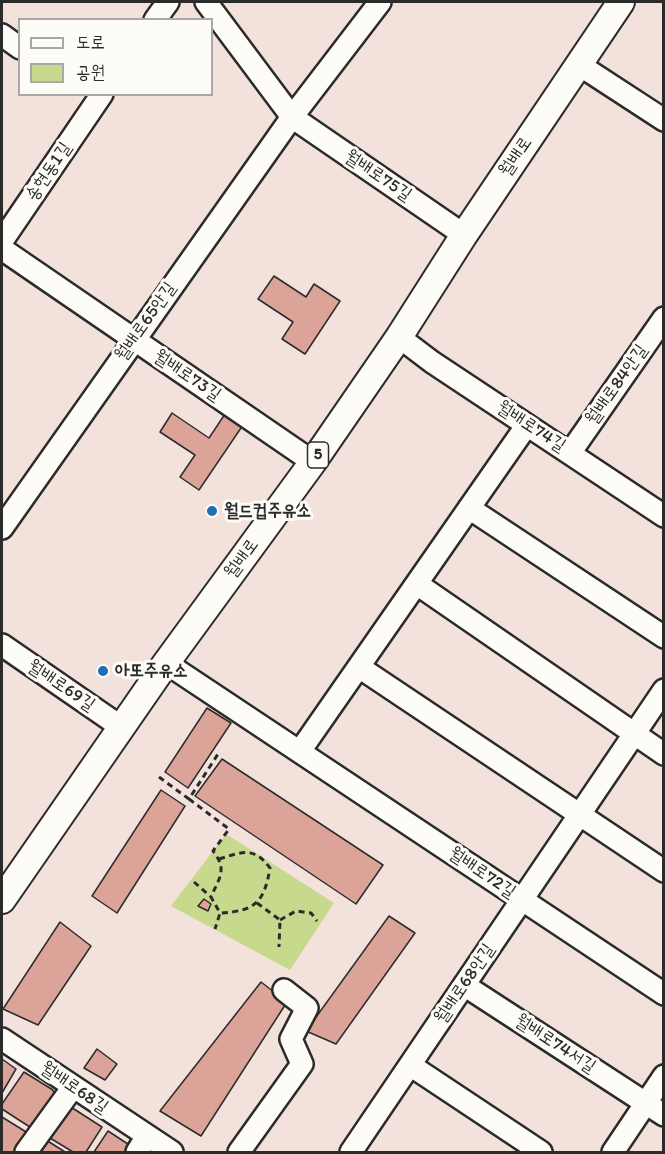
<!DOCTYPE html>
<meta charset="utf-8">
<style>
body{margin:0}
#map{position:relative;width:665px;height:1154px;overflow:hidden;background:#f3e1db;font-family:Itim,"Poor Story",sans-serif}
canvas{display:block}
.frame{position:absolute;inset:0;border:3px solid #2b2b2b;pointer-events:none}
.legend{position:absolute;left:18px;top:18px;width:195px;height:78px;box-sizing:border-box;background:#fdfcf7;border:2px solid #a9a8a5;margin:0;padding:8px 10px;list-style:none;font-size:18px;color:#2b2b2b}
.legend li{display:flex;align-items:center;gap:12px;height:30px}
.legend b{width:30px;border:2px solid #a9a8a5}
</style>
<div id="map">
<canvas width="665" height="1154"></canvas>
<div class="frame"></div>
<ul class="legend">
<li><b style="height:8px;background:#fdfcf7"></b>도로</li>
<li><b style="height:16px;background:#c7d98d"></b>공원</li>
</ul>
</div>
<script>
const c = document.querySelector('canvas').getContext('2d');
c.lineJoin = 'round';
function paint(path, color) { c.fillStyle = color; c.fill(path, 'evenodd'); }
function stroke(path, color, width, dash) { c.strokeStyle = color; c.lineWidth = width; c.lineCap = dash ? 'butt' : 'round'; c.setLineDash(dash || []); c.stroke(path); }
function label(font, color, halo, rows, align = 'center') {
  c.font = font + ' Itim,"Poor Story",sans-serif'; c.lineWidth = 6; c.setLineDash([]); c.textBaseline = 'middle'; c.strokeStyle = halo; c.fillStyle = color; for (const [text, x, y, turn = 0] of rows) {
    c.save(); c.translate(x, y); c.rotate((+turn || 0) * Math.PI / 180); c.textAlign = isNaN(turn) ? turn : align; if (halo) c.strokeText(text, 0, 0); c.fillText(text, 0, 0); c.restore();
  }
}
paint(new Path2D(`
 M226 834 334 903 290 970 171 906Z`), '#c7d98d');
const building = new Path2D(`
 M274 276 306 297 314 284 340 301 305 354 282 339 293 322 258 299Z
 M172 413 209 438 225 414 243 425 199 490 180 477 195 455 160 432Z
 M207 708 231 723 188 788 165 772Z
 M222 759 383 865 356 904 195 796Z
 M161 790 185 806 117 913 92 896Z
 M204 899 211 904 208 911 198 906Z
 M389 916 415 933 336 1044 306 1031Z
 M60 922 91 946 38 1025 3 1009Z
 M261 982 287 1002 201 1136 160 1111Z
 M97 1049 117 1064 105 1080 84 1068Z
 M2 1059 16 1069 2 1093Z
 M24 1072 53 1090 56 1101 36 1131 2 1109V1104Z
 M68 1107 74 1109 102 1127 86 1152H73L45 1135Z
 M2 1117 31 1135 18 1152H2Z
 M108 1131 131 1146 135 1152H94Z
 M43 1138 65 1152H33Z`);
paint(building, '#dca399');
stroke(building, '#2b2b2b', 1.5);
const minor = new Path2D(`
 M206 2 292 117 464 235
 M155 20 168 2
 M2 35 20 48
 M578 64 664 120
 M2 241 102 94
 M2 249 313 462
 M399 337 432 362 664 516
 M570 453 664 318
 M469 508 664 637
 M2 528 292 117 380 2
 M417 584 664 754
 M2 645 121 727
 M166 663 664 994
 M359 667 664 871
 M300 751 527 425
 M464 985 664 1115
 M2 1039 172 1152
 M410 1065 541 1152
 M26 1152 73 1087
 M137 1152 147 1136
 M239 1152 302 1064 291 1039 307 1008 284 990
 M351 1152 664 690
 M613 1152 664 1076`);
const major = new Path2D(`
 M2 900 166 663 313 462 399 337 464 235 621 2`);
stroke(minor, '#2b2b2b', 26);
stroke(major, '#2b2b2b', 30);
stroke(new Path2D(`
 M159 777 189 799 218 754
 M189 799 229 829 213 851C228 870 219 878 211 897L220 913 215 929
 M219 859C242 852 254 846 270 868 264 903 255 911 220 913
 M194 882 211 897
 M257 903 280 920 279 947
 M280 920 296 911 311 913 317 921`), '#2b2b2b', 3, [6, 4.5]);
stroke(minor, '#fdfcf7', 21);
stroke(major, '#fdfcf7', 26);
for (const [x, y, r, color] of [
 [212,511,6,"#1f6fb2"],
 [103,671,6,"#1f6fb2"]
]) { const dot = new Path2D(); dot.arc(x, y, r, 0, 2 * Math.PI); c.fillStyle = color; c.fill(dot); stroke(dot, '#fdfcf7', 2); }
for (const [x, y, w] of [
 [318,455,21]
]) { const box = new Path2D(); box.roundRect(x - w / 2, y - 13, w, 26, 4.5); c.fillStyle = '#fdfcf7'; c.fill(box); stroke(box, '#2b2b2b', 1.5); }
label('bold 16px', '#2b2b2b', null, [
 ["5",318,455]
]);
label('18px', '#2b2b2b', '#fdfcf7', [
 ["월배로",516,157,-56],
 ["송현동1길",49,172,-56],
 ["월배로75길",378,176,34],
 ["월배로65안길",146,322,-55],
 ["월배로73길",187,376,34],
 ["월배로84안길",617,385,-55],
 ["월배로74길",531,427,33],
 ["월배로",242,559,-54],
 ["월배로69길",61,686,34],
 ["월배로72길",482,873,34],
 ["월배로68안길",465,984,-56],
 ["월배로74서길",555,1044,33],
 ["월배로68길",74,1088,34]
]);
label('bold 18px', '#2b2b2b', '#fdfcf7', [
 ["월드컵주유소",224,511],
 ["아또주유소",115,671]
], 'left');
</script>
